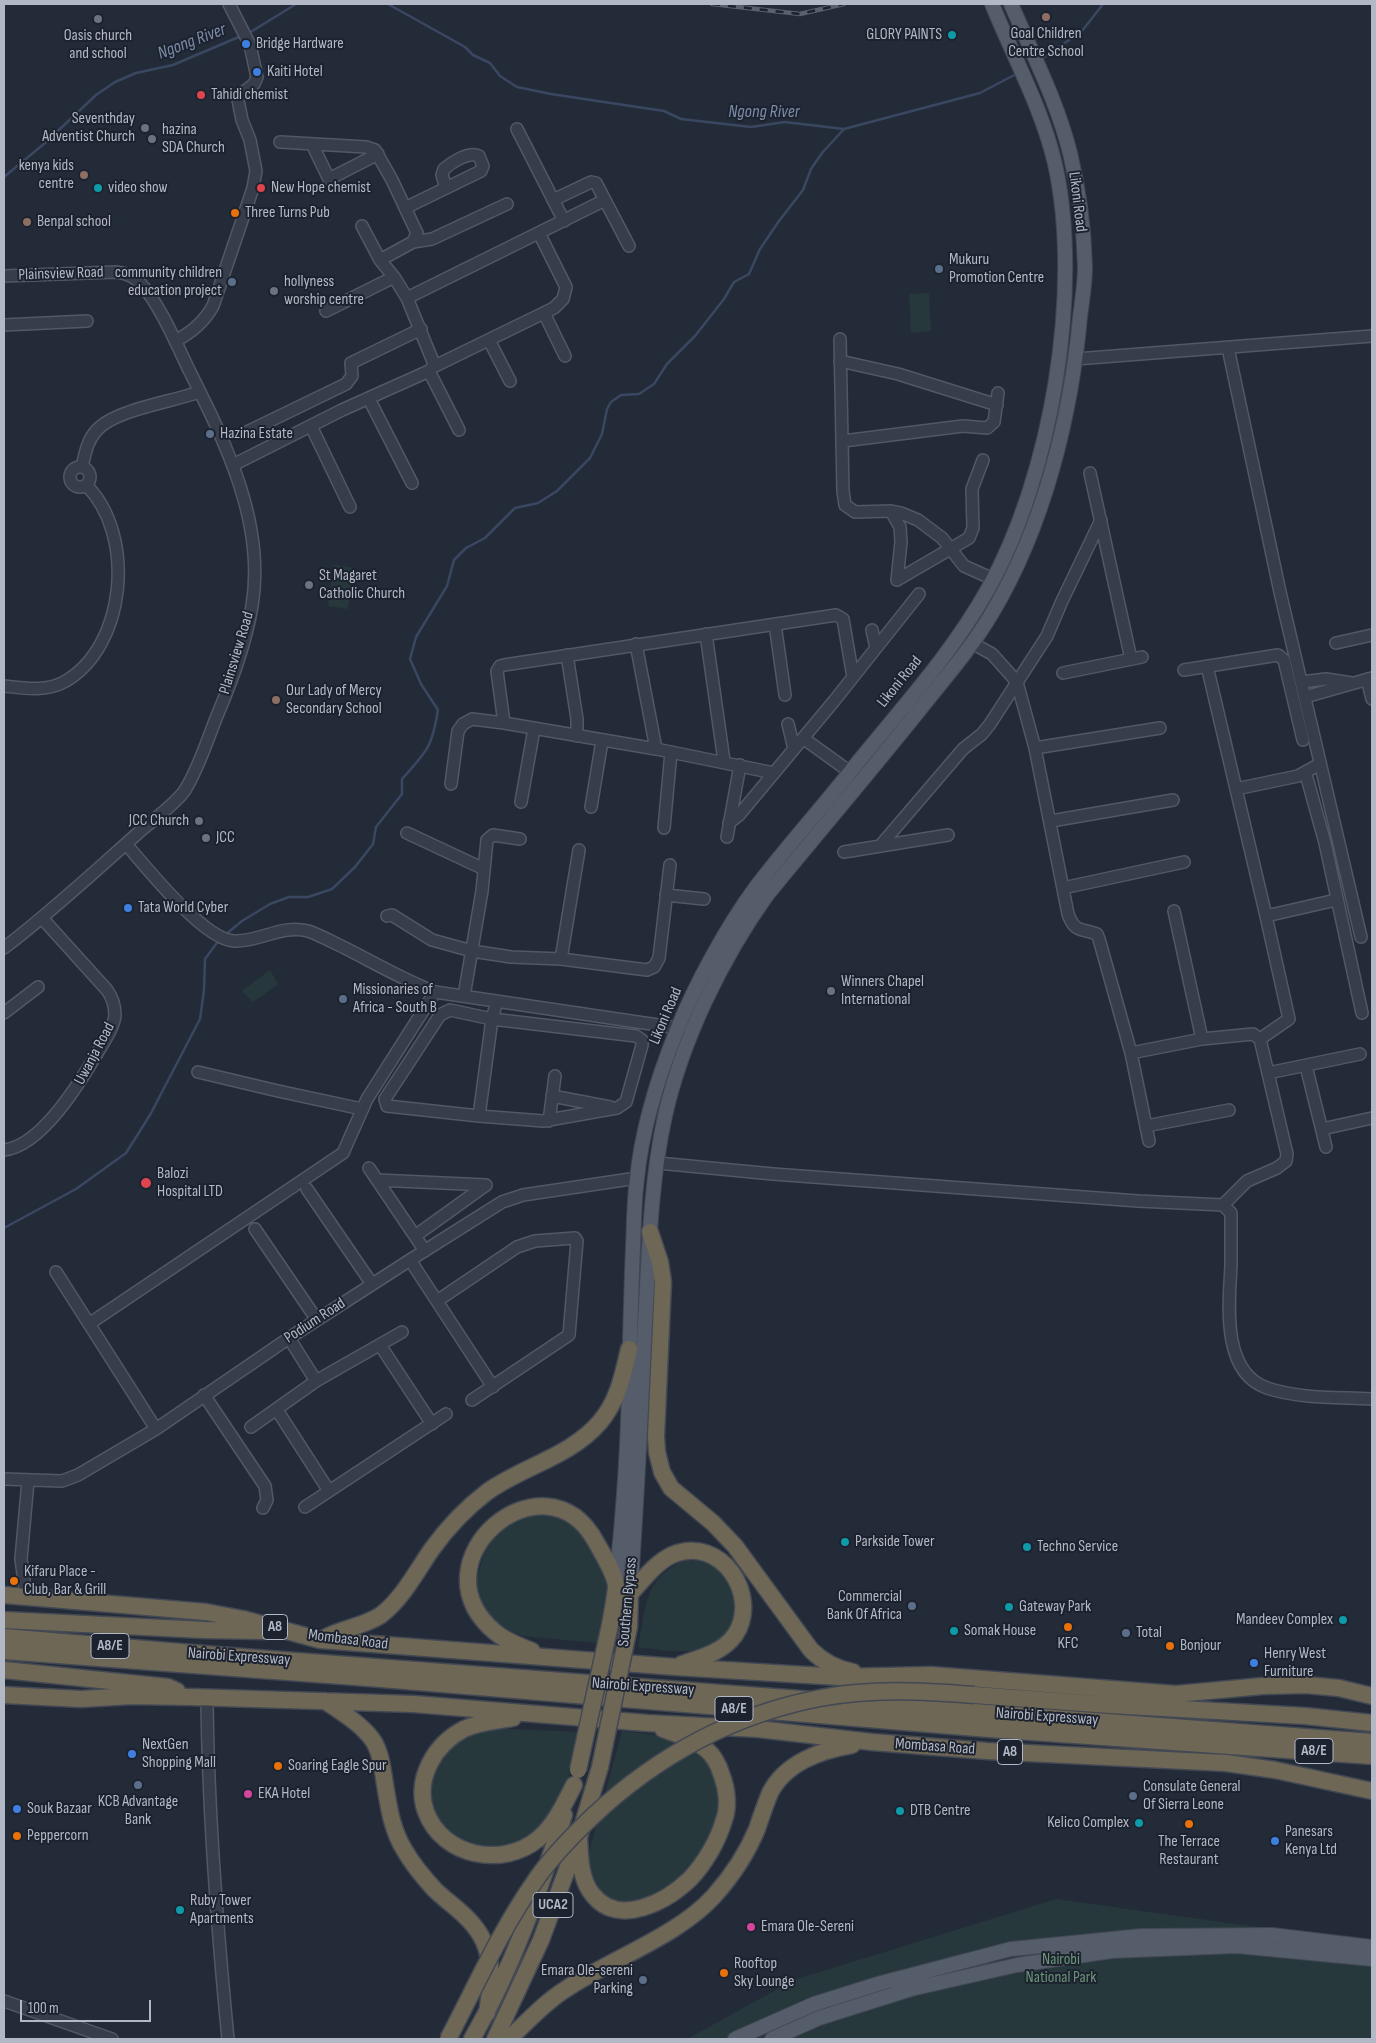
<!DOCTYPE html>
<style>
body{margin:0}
#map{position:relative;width:1376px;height:2043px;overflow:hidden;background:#232b39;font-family:"Sofia Sans Condensed",sans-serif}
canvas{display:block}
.frame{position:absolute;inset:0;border:5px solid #b2b8c5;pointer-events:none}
.scale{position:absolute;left:20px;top:2000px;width:131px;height:22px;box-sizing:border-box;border:2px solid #b2b8c5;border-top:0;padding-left:6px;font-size:15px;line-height:18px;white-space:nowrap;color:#b2b8c5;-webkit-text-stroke:4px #1c222e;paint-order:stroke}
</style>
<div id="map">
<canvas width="1376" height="2043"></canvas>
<div class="frame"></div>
<div class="scale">100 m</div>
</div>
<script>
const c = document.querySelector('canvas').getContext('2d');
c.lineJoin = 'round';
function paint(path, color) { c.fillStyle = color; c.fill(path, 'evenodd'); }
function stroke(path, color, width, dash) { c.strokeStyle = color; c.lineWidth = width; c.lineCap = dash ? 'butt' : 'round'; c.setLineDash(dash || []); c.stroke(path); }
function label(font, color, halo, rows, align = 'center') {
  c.font = font + ' "Sofia Sans Condensed",sans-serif'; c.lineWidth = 4; c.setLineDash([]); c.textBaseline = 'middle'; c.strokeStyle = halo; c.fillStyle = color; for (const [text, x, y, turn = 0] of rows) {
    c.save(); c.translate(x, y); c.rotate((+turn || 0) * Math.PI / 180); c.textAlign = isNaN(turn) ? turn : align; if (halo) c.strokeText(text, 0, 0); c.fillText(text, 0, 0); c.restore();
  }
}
paint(new Path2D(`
 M929 293 931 331 911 333 909 294Z
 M334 565 354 568 348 609 328 606Z
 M270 970 278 984 253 1002 242 991Z
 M534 1515C545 1515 556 1516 567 1522 587 1533 605 1563 606 1586 606 1601 599 1627 597 1643L523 1636 503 1628 489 1617 479 1601 477 1579 486 1544 512 1521Z
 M683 1561C694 1561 707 1561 716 1568 743 1585 740 1630 713 1645 694 1656 658 1650 638 1647 646 1608 643 1580 683 1561Z
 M490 1728 578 1732 567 1786 536 1837 497 1852 459 1842 435 1816 429 1794 432 1775 450 1745 470 1735Z
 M622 1731C644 1734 685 1736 702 1753 717 1768 726 1795 720 1816 710 1849 670 1898 636 1906 632 1907 626 1905 622 1904 593 1898 590 1877 589 1852Z
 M1056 1899 1372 1943V2039H687L794 1980Z`), '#26383b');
stroke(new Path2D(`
 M388 4 465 47 473 55 490 63 500 76 517 87 551 94 664 111 681 119 751 127 785 122 844 129 980 93 1018 73
 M249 33 296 4
 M1040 60 1082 31 1103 4
 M4 177 45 143 96 95 115 82 136 73 173 65 241 36
 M225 935 242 921 270 904 289 897H308L332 889 355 867 373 844 376 827 402 794V779C427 751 432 748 438 710L421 684 410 659 416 637 447 586 454 560 466 548 485 538 515 508 538 503 557 491 590 458 602 434 607 409 611 402 621 395 639 394 654 384 667 364 695 336 724 299 734 282 749 274 760 249 779 221 803 190 811 169 822 153 844 129
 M4 1228 76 1189 126 1153 150 1115 200 1019 204 990 205 959 219 940`), '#3a4761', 2.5);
const minor = new Path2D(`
 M517 129 564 221
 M280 142 366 147 375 150 392 180 416 231 417 233 413 242
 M312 144 329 179 378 154
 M553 200 591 182 596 183 629 246
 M405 208 481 171 483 166 479 156C469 151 452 162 444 169L442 175 446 188
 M380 260 413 242 432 239 507 204
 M4 276 116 272C126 273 134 276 141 284 159 303 177 345 189 370 225 442 266 523 252 606 246 642 233 678 219 711 208 737 200 766 185 790 176 804 150 822 137 834 93 873 50 913 4 948
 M407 298 605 200
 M326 311 394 277
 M544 313 565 356
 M4 325 87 321
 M840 339 843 491 845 505 855 512 891 511 901 513 918 520 942 538 964 566 993 579
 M489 340 510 381
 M175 341C191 333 204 322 213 306L253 188 256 171 250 140 242 120 238 100 241 94 254 84 257 77 250 45 229 4
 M1228 348 1280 592 1361 937
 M1076 359 1372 336
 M840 361 898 374 997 405
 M433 367 554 308 563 299 566 287 539 233
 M429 371 459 430
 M369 399 412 483
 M311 426 350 507
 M247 432 346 384 352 376 351 363 421 329
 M843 441 963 426 987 428 994 422 998 393
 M233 465 342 410 429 371 433 367 434 364 407 298 394 277 380 260 362 226
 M82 467C85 454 87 441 96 431 113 410 172 402 199 392
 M70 477a10 10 0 1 1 20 0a10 10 0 1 1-20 0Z
 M1090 473 1131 659
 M891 511 900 527 901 542 897 580
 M897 580 969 538 973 528 972 489 983 460
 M775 624 785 695
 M872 630 876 648
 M706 634 724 761
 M972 643 992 654 1017 682 1035 748 1068 914C1075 933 1081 928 1097 934L1099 939 1131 1053 1149 1141
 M1336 643 1372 635
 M636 644 656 749
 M567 655 577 719V736
 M1207 666 1266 916 1289 1019 1260 1039
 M1184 670 1278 655 1284 660 1303 740
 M1063 673 1142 657
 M1367 679 1372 699
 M1301 682 1326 679 1352 683
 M4 686C23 688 46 692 64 682 127 647 136 534 86 485
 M1305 697 1372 678
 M504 723 497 671 500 666 504 665 836 615 843 619 853 677
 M788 724 794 749
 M803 738 850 772
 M1035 748 1160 728
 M1307 778 1325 843 1362 1013
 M451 784 458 731 463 724 472 719 504 723 656 749 774 773
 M1236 789 1298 776 1320 764
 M521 802 534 729
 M591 807 602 741
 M1051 821 1173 800
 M729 823 739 815 834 701 919 594
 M664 828 671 752
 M407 833 484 869
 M727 837 740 765
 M126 844C146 867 204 940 234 941 260 942 282 924 308 931 320 935 332 942 343 947 373 962 403 980 435 992L678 1028
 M880 846 963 749 982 734 990 724 1047 636 1062 601 1101 520
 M844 852 948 835
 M1063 888 1184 862
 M666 895 704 899
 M1174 911 1202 1039
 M387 916 392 915 432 940 472 951 511 957 561 959 647 970 654 967 659 958 670 865
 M1266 916 1336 900
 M561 959 579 850
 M464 996 482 891 487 840 493 835 520 839
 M450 1010 492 1019 636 1036 642 1040V1045L626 1102 617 1108 543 1121 479 1116 387 1106 385 1099 440 1015Z
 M4 1013 38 987
 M1131 1053 1202 1039 1253 1034 1260 1039 1287 1154 1286 1161 1277 1168 1247 1181 1223 1205
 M1306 1066 1326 1147
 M198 1072 278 1091 362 1109
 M1268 1073 1360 1054
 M552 1096 610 1107
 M479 1116 492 1019 497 1001
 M549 1121 555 1076
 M1146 1126 1229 1110
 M1322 1129 1372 1118
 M4 1150C42 1146 81 1081 99 1050 105 1040 114 1027 115 1015 115 1006 112 997 107 990L42 918
 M658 1163 773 1174 1138 1201 1223 1205 1231 1213C1231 1230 1231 1248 1231 1266 1229 1303 1221 1372 1267 1388 1300 1399 1338 1397 1372 1399
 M369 1168 425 1251
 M377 1180 486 1185
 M307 1189 372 1284
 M255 1229 317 1320
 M415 1236 486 1185
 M410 1260 493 1387
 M56 1272 156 1429
 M437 1301 517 1247 535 1241 575 1238 577 1241 569 1335 472 1400
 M89 1324 343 1153 367 1099 435 992
 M289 1338 316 1381 402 1332
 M380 1345 432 1424
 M204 1395 265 1486 267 1500 263 1508
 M277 1410 329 1491
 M251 1427 316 1381
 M4 1479 62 1481 78 1475 156 1429 289 1338 410 1260 502 1202 523 1195 637 1178
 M305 1507 446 1414
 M26 1596 21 1559 28 1481
 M207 1698C208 1811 217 1926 228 2039
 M4 2001 112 2039`);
const major = new Path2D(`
 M616 1582C623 1516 628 1451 629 1385 630 1339 631 1293 633 1247 634 1225 634 1201 637 1179 642 1128 658 1077 677 1030 696 983 726 928 756 887 787 846 822 808 854 767 900 710 952 654 988 589 1051 477 1083 290 1055 164 1042 108 1013 56 992 4
 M630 1594C637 1504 641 1413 645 1323 649 1254 650 1184 665 1116 682 1040 722 958 767 895 817 834 868 774 917 713 943 680 971 649 992 613 1044 526 1071 416 1080 317 1082 301 1085 284 1085 267 1084 229 1079 190 1070 153 1057 101 1032 53 1011 4
 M735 2039 814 2004 881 1983 1011 1949 1141 1936 1272 1935 1372 1947
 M772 2039 819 2018 911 1989 1017 1965 1112 1951 1237 1946 1372 1959`);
const highway = new Path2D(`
 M650 1232 660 1262 663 1282 656 1436 657 1452 662 1472 671 1488 713 1523 735 1546 811 1650C823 1662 836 1669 853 1672
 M4 1595 206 1612 243 1619 320 1640 676 1667 839 1677 931 1675 1176 1694 1263 1686 1306 1685 1339 1688 1372 1696
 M4 1620 204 1630 264 1631
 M629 1627 630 1594C642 1581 655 1563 672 1555 721 1534 761 1596 735 1635 723 1652 701 1658 682 1664
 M4 1637 216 1655 1372 1742
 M325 1638C342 1628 363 1627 381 1615 403 1598 416 1572 432 1549 448 1527 466 1508 487 1492 523 1466 570 1457 600 1422 618 1401 623 1375 629 1349
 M4 1651 369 1678 989 1729 1372 1756
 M532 1651C520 1646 505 1641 495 1632 411 1561 545 1448 596 1542 602 1553 616 1575 616 1587 615 1599 612 1613 610 1625
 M4 1670 168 1687 177 1691
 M4 1695 81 1699 131 1696 190 1697 414 1704 647 1723 758 1729 872 1742 987 1751 1226 1763 1275 1770 1372 1791
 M974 1695 1110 1705 1305 1716 1372 1723
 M325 1701C341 1712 360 1723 372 1739 380 1750 382 1765 384 1778 388 1803 391 1829 405 1851 413 1865 424 1878 435 1890 453 1907 473 1918 484 1942 494 1965 491 1988 487 2013
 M513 1718C497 1721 479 1722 464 1729 435 1744 414 1779 426 1812 443 1857 503 1868 538 1839 555 1825 564 1804 574 1785
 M579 1837C580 1857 580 1880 593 1895 619 1928 667 1901 690 1879 705 1863 718 1841 724 1820 729 1807 727 1789 722 1776 719 1766 714 1756 707 1750 695 1739 678 1735 663 1729
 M472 2039C512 1969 539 1892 564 1815
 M495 2039 541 1940 579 1837 600 1767
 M509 2039C527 2022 545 2002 566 1989 611 1959 678 1936 714 1896 731 1877 747 1853 757 1829 761 1817 765 1805 770 1793 785 1763 821 1750 852 1745`);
stroke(minor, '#525864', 14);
stroke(major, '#404652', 16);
stroke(highway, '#424854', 19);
stroke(minor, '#373d4a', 11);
stroke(major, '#555c6a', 14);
stroke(highway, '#6f6755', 16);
const rail = new Path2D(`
 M712 4 800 14 844 4`);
stroke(rail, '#596170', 4.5);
stroke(rail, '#1c222e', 2.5, [8]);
const highwayBridge = new Path2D(`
 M600 1767 629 1627
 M578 1770 610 1625
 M448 2039C476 1986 500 1931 535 1881 551 1857 572 1836 593 1816 658 1755 732 1715 820 1698 871 1688 924 1691 974 1695`);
stroke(highwayBridge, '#424854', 19, []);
stroke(highwayBridge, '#6f6755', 16);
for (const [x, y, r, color] of [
 [1046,17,5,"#8d6e63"],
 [98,19,5,"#6b7280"],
 [952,35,5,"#0f9aa8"],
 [246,44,5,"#3f7fe0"],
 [257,72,5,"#3f7fe0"],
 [201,95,5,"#e0444e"],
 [145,128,5,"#6b7280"],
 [152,139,5,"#6b7280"],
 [84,175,5,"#8d6e63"],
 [98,188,5,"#0f9aa8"],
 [261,188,5,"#e0444e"],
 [235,213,5,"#e8710a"],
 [27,222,5,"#8d6e63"],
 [939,269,5,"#5c6f8a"],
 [232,282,5,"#5c6f8a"],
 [274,291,5,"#6b7280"],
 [210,434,5,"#5c6f8a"],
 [309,585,5,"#6b7280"],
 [276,700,5,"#8d6e63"],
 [199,821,5,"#6b7280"],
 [206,838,5,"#6b7280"],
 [128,908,5,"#3f7fe0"],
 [831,991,5,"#6b7280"],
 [343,999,5,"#5c6f8a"],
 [146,1183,6,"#e0444e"],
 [845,1542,5,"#0f9aa8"],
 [1027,1547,5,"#0f9aa8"],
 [14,1581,5,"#e8710a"],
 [912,1606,5,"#5c6f8a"],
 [1009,1607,5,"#0f9aa8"],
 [1343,1620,5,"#0f9aa8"],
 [1068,1627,5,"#e8710a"],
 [954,1631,5,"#0f9aa8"],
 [1126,1633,5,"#5c6f8a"],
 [1170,1646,5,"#e8710a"],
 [1254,1663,5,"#3f7fe0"],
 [132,1754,5,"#3f7fe0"],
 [278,1766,5,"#e8710a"],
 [138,1785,5,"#5c6f8a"],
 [248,1794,5,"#d1479c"],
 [1133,1796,5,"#5c6f8a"],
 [17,1809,5,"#3f7fe0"],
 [900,1811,5,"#0f9aa8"],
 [1139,1823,5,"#0f9aa8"],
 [1189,1824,5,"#e8710a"],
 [17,1836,5,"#e8710a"],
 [1275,1841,5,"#3f7fe0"],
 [180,1910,5,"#0f9aa8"],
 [751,1927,5,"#d1479c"],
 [724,1973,5,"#e8710a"],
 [643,1980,5,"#5c6f8a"]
]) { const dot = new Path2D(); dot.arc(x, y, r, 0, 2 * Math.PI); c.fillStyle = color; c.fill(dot); stroke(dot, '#1c222e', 2); }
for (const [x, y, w] of [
 [275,1627,25],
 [110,1646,38],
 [734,1709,38],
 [1314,1751,38],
 [1010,1752,25],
 [553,1905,40]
]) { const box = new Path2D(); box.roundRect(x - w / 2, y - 12.5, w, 25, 4); c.fillStyle = '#1c222e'; c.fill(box); stroke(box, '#b2b8c5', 1); }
label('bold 15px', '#b2b8c5', null, [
 ["A8",275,1627],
 ["A8/E",110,1646],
 ["A8/E",734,1709],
 ["A8/E",1314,1751],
 ["A8",1010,1752],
 ["UCA2",553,1905]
]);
label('16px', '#b2b8c5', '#1c222e', [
 ["Goal Children",1046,34,"center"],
 ["Centre School",1046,52,"center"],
 ["GLORY PAINTS",942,35,"right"],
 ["Oasis church",98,36,"center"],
 ["and school",98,54,"center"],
 ["Bridge Hardware",256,44],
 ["Kaiti Hotel",267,72],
 ["Tahidi chemist",211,95],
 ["Seventhday",135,119,"right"],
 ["Adventist Church",135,137,"right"],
 ["hazina",162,130],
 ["SDA Church",162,148],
 ["kenya kids",74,166,"right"],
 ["centre",74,184,"right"],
 ["video show",108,188],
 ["New Hope chemist",271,188],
 ["Three Turns Pub",245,213],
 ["Benpal school",37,222],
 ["Mukuru",949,260],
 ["Promotion Centre",949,278],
 ["community children",222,273,"right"],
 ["education project",222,291,"right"],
 ["hollyness",284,282],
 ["worship centre",284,300],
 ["Hazina Estate",220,434],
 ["St Magaret",319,576],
 ["Catholic Church",319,594],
 ["Our Lady of Mercy",286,691],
 ["Secondary School",286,709],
 ["JCC Church",189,821,"right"],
 ["JCC",216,838],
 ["Tata World Cyber",138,908],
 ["Winners Chapel",841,982],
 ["International",841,1000],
 ["Missionaries of",353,990],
 ["Africa - South B",353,1008],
 ["Balozi",157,1174],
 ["Hospital LTD",157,1192],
 ["Parkside Tower",855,1542],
 ["Techno Service",1037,1547],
 ["Kifaru Place -",24,1572],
 ["Club, Bar & Grill",24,1590],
 ["Commercial",902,1597,"right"],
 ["Bank Of Africa",902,1615,"right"],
 ["Gateway Park",1019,1607],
 ["Mandeev Complex",1333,1620,"right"],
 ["Somak House",964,1631],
 ["Total",1136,1633],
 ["KFC",1068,1644,"center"],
 ["Bonjour",1180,1646],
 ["Henry West",1264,1654],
 ["Furniture",1264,1672],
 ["NextGen",142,1745],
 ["Shopping Mall",142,1763],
 ["Soaring Eagle Spur",288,1766],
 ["Consulate General",1143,1787],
 ["Of Sierra Leone",1143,1805],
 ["EKA Hotel",258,1794],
 ["KCB Advantage",138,1802,"center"],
 ["Bank",138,1820,"center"],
 ["Souk Bazaar",27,1809],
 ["DTB Centre",910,1811],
 ["Kelico Complex",1129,1823,"right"],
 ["Panesars",1285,1832],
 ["Kenya Ltd",1285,1850],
 ["Peppercorn",27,1836],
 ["The Terrace",1189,1842,"center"],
 ["Restaurant",1189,1860,"center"],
 ["Ruby Tower",190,1901],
 ["Apartments",190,1919],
 ["Emara Ole-Sereni",761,1927],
 ["Rooftop",734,1964],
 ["Sky Lounge",734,1982],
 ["Emara Ole-sereni",633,1971,"right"],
 ["Parking",633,1989,"right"]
], 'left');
label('16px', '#b2b8c5', '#1c222e', [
 ["Likoni Road",1077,202,83],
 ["Plainsview Road",61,274,-2],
 ["Plainsview Road",237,653,-73],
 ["Likoni Road",900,682,-51],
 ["Likoni Road",666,1016,-67],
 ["Uwanja Road",95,1054,-62],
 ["Podium Road",315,1321,-33],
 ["Southern Bypass",628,1602,-85],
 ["Mombasa Road",348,1640,7],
 ["Nairobi Expressway",239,1657,4],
 ["Nairobi Expressway",643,1687,4],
 ["Nairobi Expressway",1047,1717,4],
 ["Mombasa Road",935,1747,4]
]);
label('16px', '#6b9578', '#1c222e', [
 ["Nairobi",1061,1960],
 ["National Park",1061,1978]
]);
label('italic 18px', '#7c8cab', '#1c222e', [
 ["Ngong River",192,42,-21],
 ["Ngong River",764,112]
]);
</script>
